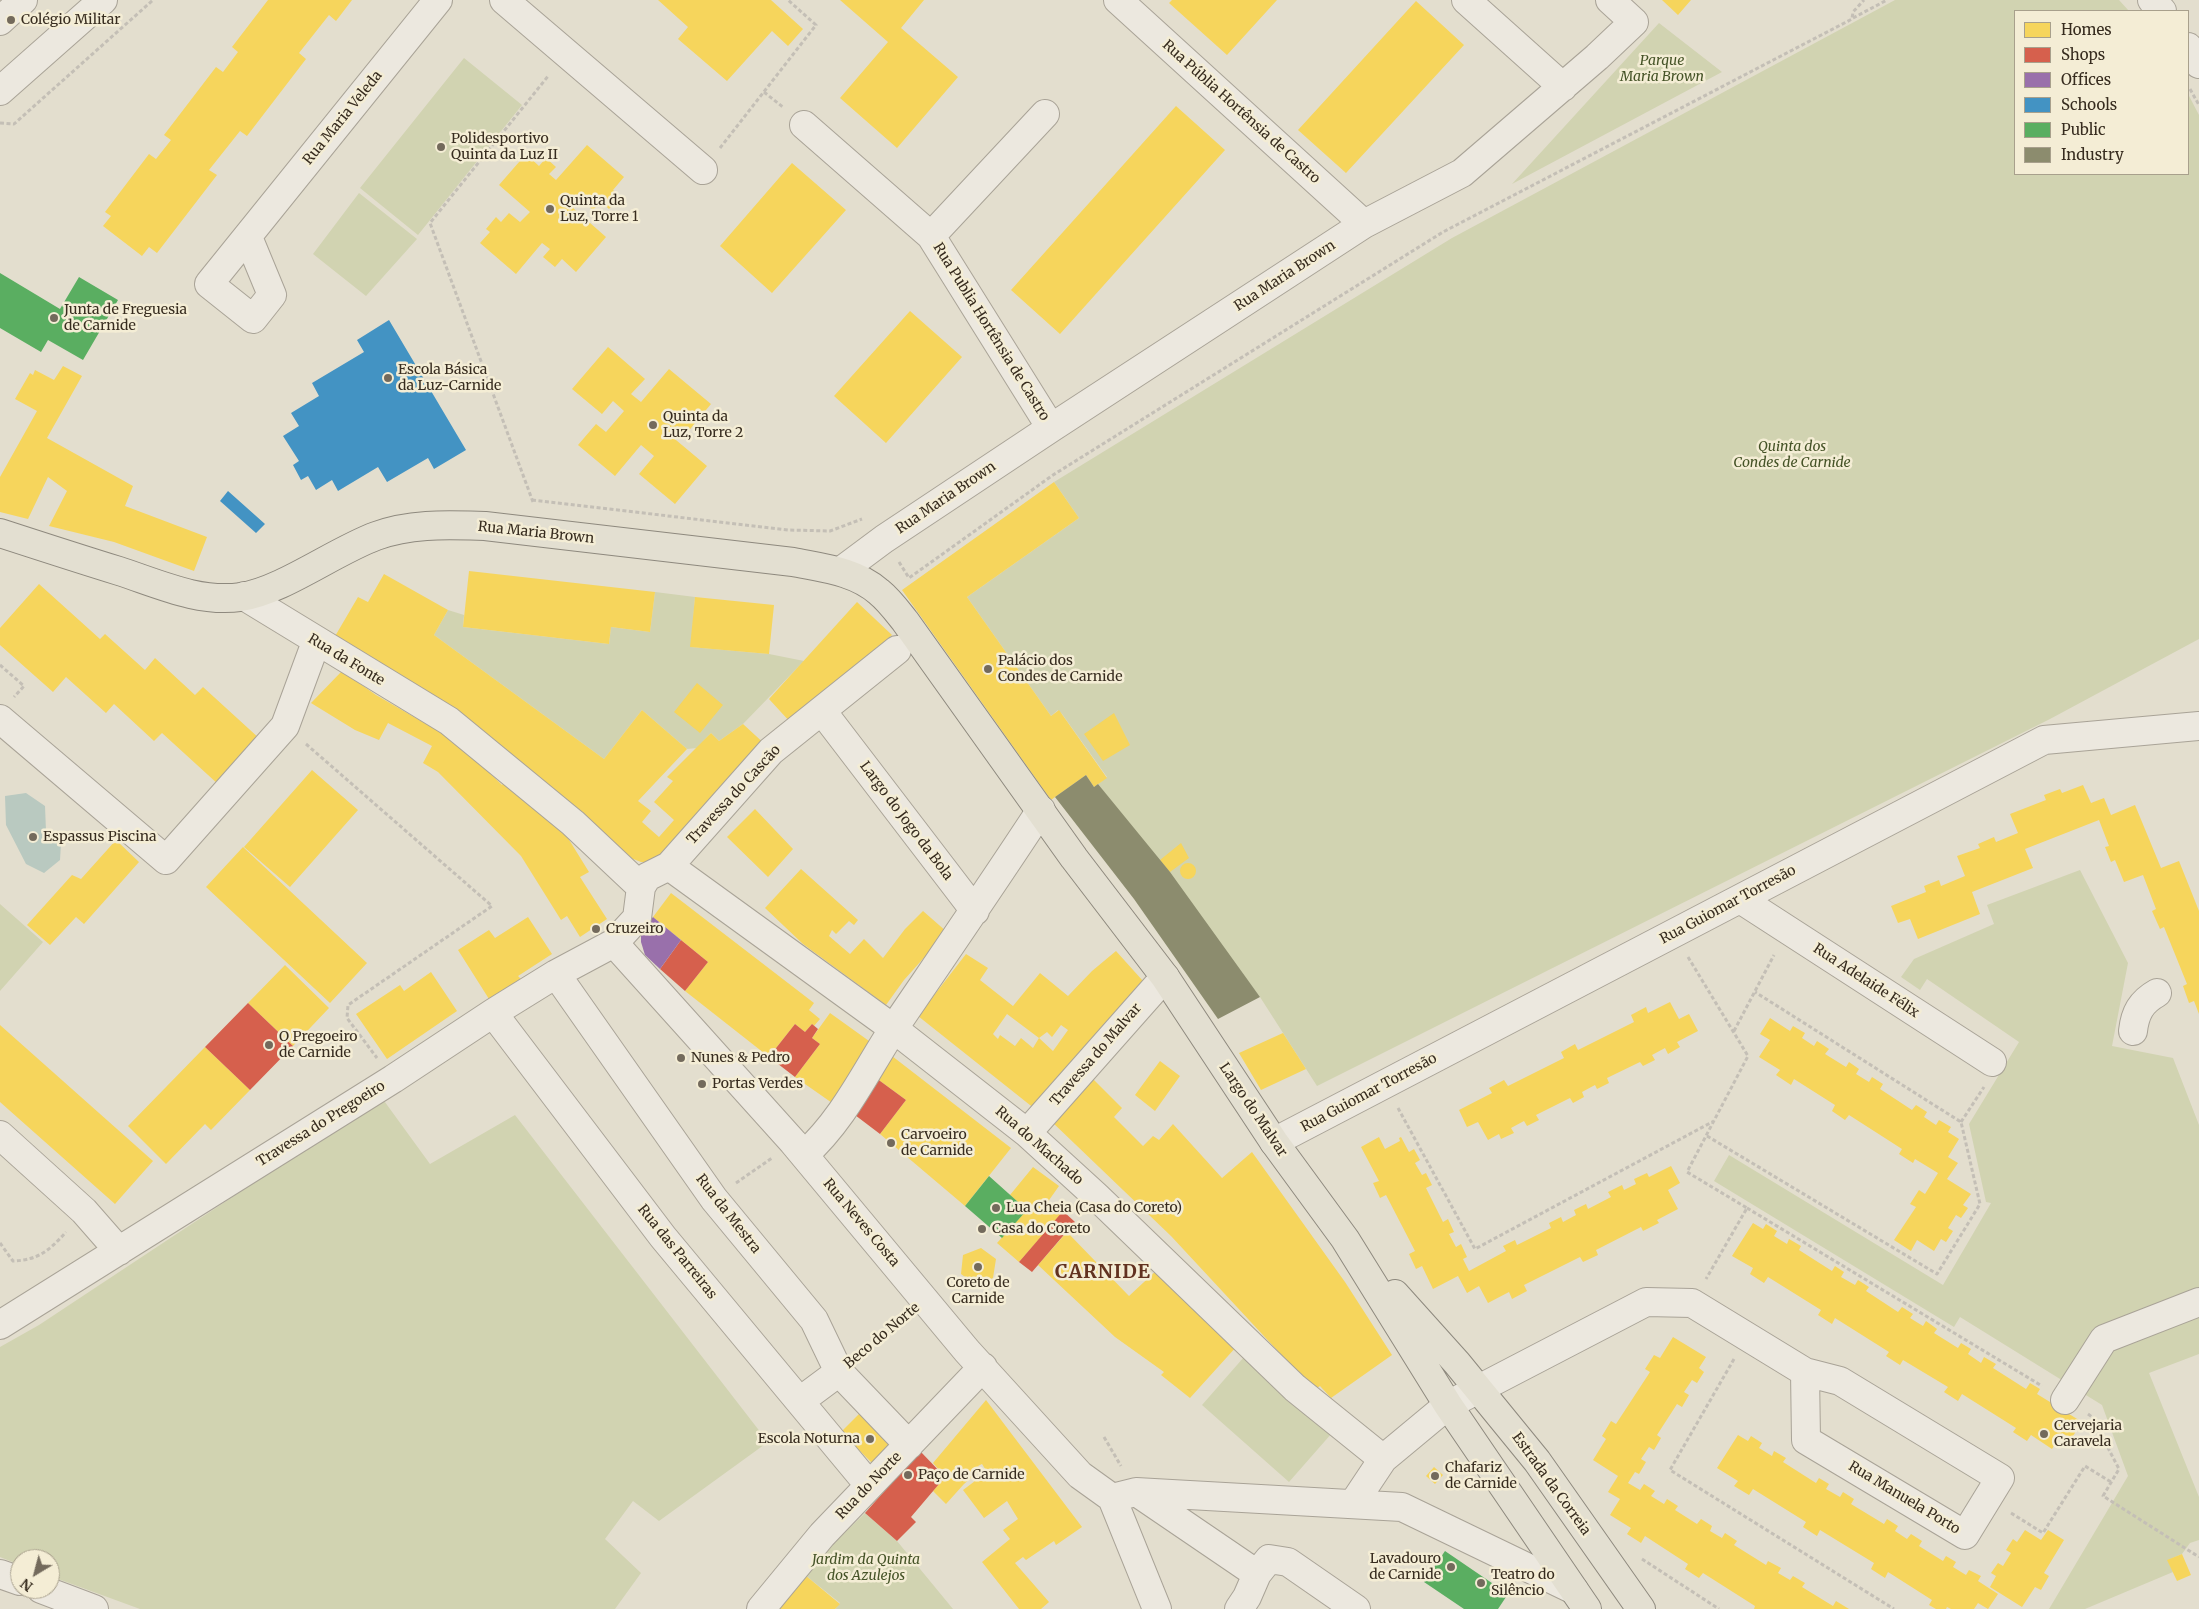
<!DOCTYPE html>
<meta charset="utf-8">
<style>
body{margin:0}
#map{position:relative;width:2199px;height:1609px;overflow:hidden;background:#e3dece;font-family:Merriweather,serif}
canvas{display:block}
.legend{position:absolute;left:2014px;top:10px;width:175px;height:165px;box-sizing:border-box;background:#f4edd5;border:1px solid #a8a08c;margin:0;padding:6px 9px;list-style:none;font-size:15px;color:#372c1f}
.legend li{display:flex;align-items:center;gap:10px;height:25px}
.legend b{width:25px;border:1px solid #a8a08c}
.north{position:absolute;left:10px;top:1549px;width:50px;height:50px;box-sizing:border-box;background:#f4edd5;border:1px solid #a8a08c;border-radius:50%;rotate:217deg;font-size:14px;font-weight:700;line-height:20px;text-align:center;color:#372c1f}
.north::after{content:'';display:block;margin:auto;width:18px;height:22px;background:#736a5c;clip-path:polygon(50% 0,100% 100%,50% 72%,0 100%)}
</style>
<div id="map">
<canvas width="2199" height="1609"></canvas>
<ul class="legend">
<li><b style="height:14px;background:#f6d55c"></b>Homes</li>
<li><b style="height:14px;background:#d6604d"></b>Shops</li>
<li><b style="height:14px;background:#9970ab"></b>Offices</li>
<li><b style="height:14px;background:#4393c3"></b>Schools</li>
<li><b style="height:14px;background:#5aae61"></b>Public</li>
<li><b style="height:14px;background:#8c8c6e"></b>Industry</li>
</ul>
<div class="north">N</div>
</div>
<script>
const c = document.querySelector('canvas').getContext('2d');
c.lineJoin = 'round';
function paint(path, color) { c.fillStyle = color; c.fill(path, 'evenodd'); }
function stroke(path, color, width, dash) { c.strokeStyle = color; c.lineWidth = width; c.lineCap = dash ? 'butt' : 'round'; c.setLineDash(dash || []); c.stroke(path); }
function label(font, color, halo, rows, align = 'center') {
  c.font = font + ' Merriweather,serif'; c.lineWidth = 5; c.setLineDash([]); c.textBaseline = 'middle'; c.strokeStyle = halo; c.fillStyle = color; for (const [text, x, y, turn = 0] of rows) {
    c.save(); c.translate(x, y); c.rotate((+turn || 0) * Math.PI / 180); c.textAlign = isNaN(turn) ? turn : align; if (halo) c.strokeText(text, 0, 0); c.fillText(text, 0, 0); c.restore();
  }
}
paint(new Path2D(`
 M1895 0H2119L2129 11H2015V174H2188V94L2199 115V639L2050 719 1317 1086 1260 997 1098 784 1107 777 1062 714 1058 710 1051 716 967 597 1079 518 1054 482 1452 238Z
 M1659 23 1722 72 1512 184Z
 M464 58 522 105 418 235 360 188Z
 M359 193 417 239 366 296 313 254Z
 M655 592 695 597 691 647 769 654 804 661 743 724 719 741 711 733 697 748 687 749 642 710 604 759 434 635 448 610 464 615 463 627 609 644 611 627 650 632Z
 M2080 870 2128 963 2112 1046 2173 1058 2199 1125V1354L2149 1373 2199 1497V1540L2190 1543 2182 1554 2168 1560 2173 1572 2085 1609H2049L2128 1476 2102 1405 1960 1317 1954 1327 1714 1181 1729 1155 1943 1285 1991 1203 1986 1202 1969 1124 2019 1042 1927 979 1920 990 1901 977 1914 959 1994 924 1987 905Z
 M0 904 43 942 0 991Z
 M382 1098 430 1164 515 1115 768 1442 659 1521 633 1501 605 1539 641 1573 615 1609H140L50 1576V1559H20V1565L0 1557V1347L39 1325Z
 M1244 1357 1332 1433 1289 1482 1202 1405Z
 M865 1513 897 1541 953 1609H835L840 1603 805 1575 831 1546Z`), '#d1d3b1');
paint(new Path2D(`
 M26 793 45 806 46 831 61 843 60 860 44 873 26 864 6 825 5 796Z`), '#b9c9c0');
paint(new Path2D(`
 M268 0H352L336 21 329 15 299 53 306 59 247 136 240 131 209 170 217 175 157 253 149 247 142 256 103 226 111 216 105 212 149 154 156 159 171 140 164 135 216 67 223 72 238 52 232 47Z
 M658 0H771L803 29 788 46 772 31 727 81 678 39 688 27Z
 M840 0H924L901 28 958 77 897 148 840 98 888 42Z
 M1172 0H1277L1227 55 1169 3Z
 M1662 0H1691L1678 15Z
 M1416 1 1464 45 1346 173 1298 130Z
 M1176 106 1225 150 1060 334 1011 290Z
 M587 145 624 177 613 190 620 197 609 209 601 202 593 210 581 199 573 208 606 237 576 272 562 259 555 267 543 257 550 249 542 243 516 274 480 243 490 232 486 229 496 217 501 222 509 213 520 222 530 212 499 185 526 154 539 166 546 158 556 167 549 174 556 180Z
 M792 163 846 210 772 293 720 246Z
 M910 311 962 357 886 443 834 396Z
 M608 347 645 379 631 394 641 402 669 369 711 404 686 434 677 426 670 435 707 466 675 504 639 474 654 456 641 445 615 476 578 445 596 424 606 432 624 411 613 401 602 414 572 389Z
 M63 366 82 376 47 438 133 486 125 506 207 537 194 571 114 542 49 526 67 491 48 477 28 519 0 512V477L37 411 15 399 30 373 33 375 35 370 54 380Z
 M1054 482 1079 518 967 597 1051 716 1059 710 1107 778 1094 787 1086 775 1051 800 902 590Z
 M469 571 655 592 650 632 611 627 609 644 463 627Z
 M384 574 448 610 434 635 604 759 642 710 687 749 638 801 651 811 642 822 659 837 674 820 654 802 673 781 667 777 711 733 719 741 743 724 768 747 681 838 652 862H641L628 857 479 727 408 680 334 638 358 597 368 602Z
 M39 584 100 639 105 634 145 670 155 658 195 695 203 687 260 739 219 785 162 733 154 741 114 704 106 713 66 677 53 692 0 645V628Z
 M695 597 774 605 769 654 690 647Z
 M857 602 892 635 813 708 791 723 769 699Z
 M342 671 376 695 459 743 502 785 506 779 563 830 589 872 580 877 607 919 580 937 567 916 561 920 521 856 438 772 423 763 432 746 388 723 379 740 355 730 311 703Z
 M697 683 723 705 700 733 674 712Z
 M1114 713 1130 745 1103 761 1084 734Z
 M312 770 358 810 290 887 244 847Z
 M2083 785 2091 803 2104 798 2111 815 2135 805 2161 868 2179 861 2199 911V1014L2194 1001 2189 1003 2183 986 2187 984 2164 927 2160 929 2152 911 2156 909 2143 875 2124 882 2115 860 2111 862 2105 847 2109 846 2099 820 2025 849 2033 868 1972 892 1980 914 1918 939 1910 919 1898 923 1891 906 1926 892 1924 886 1939 880 1941 886 1965 876 1957 856 1980 848 1978 844 1994 837 1996 842 2018 833 2010 814 2046 800 2044 795 2060 789 2062 793Z
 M755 809 793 849 768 877 727 837Z
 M116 840 139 862 84 924 76 917 50 945 27 925 72 875 81 879Z
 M1181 843 1189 858 1170 872 1160 860Z
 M243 847 367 963 330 1003 206 887Z
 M1180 871a8 8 0 1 1 16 0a8 8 0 1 1-16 0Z
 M801 869 858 920 854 925 849 921 836 934 832 930 829 936 850 954 864 939 883 958 905 929 923 911 947 932 904 980 886 1005 803 944 765 908Z
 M671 893 814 1003 809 1010 820 1019 814 1026 812 1024 805 1032 795 1024 769 1057 685 991 708 962 653 917Z
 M528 917 552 954 518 976 521 979 489 999 458 950 489 930 495 938Z
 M1116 951 1143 981 1040 1113 918 1016 966 954 988 968 980 980 1013 1006 1040 973 1068 996 1092 971ZM1007 1014 1039 1038 1047 1032 1052 1037 1061 1025 1068 1030 1053 1051 1039 1038 1033 1048 1021 1038 1015 1046 1000 1035 998 1039 993 1034Z
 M285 965 329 1008 293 1046 248 1003Z
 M431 972 457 1011 387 1059 356 1014 400 985 404 991Z
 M1670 1002 1679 1019 1689 1014 1698 1031 1677 1042 1680 1047 1668 1054 1665 1048 1652 1055 1655 1060 1643 1066 1640 1062 1607 1078 1609 1083 1597 1089 1595 1085 1582 1092 1584 1097 1573 1103 1570 1098 1536 1115 1539 1120 1527 1126 1524 1121 1511 1128 1514 1133 1501 1139 1499 1134 1488 1140 1478 1122 1467 1127 1459 1110 1492 1093 1489 1088 1504 1080 1508 1086 1564 1058 1561 1052 1575 1044 1578 1050 1634 1022 1631 1015 1646 1007 1648 1013Z
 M830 1013 876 1046 835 1105 795 1077 820 1044 812 1038Z
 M1770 1018 1790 1031 1793 1026 1805 1033 1802 1038 1814 1046 1817 1041 1829 1049 1825 1054 1846 1067 1849 1062 1859 1069 1856 1074 1869 1082 1872 1077 1883 1084 1880 1089 1912 1110 1916 1105 1927 1112 1924 1117 1936 1125 1939 1120 1951 1127 1948 1132 1959 1139 1948 1157 1958 1163 1947 1179 1971 1194 1963 1205 1968 1208 1961 1218 1956 1215 1948 1228 1953 1231 1946 1242 1941 1239 1934 1251 1917 1240 1911 1251 1894 1240 1916 1207 1910 1204 1919 1190 1925 1194 1938 1173 1915 1159 1913 1163 1899 1154 1902 1149 1849 1115 1845 1120 1832 1111 1835 1105 1794 1079 1791 1085 1776 1075 1780 1070 1759 1057 1770 1040 1760 1034Z
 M0 1025 153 1161 115 1204 0 1102Z
 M1283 1033 1306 1069 1261 1090 1239 1053Z
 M205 1047 250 1090 211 1130 205 1124 166 1164 128 1126Z
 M892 1056 1011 1148 965 1206 880 1134 906 1100 876 1078Z
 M1160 1061 1180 1076 1155 1111 1135 1095Z
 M1090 1076 1122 1108 1114 1117 1143 1146 1153 1136 1159 1140 1173 1124 1222 1178 1252 1152 1345 1282 1392 1355 1331 1398 1320 1386 1314 1390 1171 1236 1051 1121Z
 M1379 1137 1385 1149 1400 1141 1399 1138 1401 1137 1409 1152 1414 1149 1420 1160 1415 1163 1422 1175 1426 1173 1432 1185 1426 1188 1443 1222 1448 1219 1454 1232 1449 1234 1456 1247 1461 1244 1467 1257 1463 1259 1469 1271 1506 1251 1503 1246 1515 1240 1517 1245 1551 1228 1549 1223 1561 1217 1563 1222 1576 1215 1574 1210 1586 1204 1588 1209 1611 1197 1608 1192 1622 1185 1624 1190 1636 1184 1634 1179 1647 1173 1649 1177 1671 1166 1680 1183 1668 1190 1678 1209 1657 1220 1659 1223 1643 1231 1641 1227 1596 1250 1598 1255 1583 1262 1580 1257 1524 1285 1527 1291 1512 1299 1509 1292 1488 1303 1479 1286 1467 1293 1458 1276 1433 1289 1422 1266 1416 1269 1409 1254 1415 1251 1386 1195 1380 1198 1373 1183 1379 1181 1361 1147Z
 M1033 1167 1059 1186 1047 1203 1061 1214 1019 1262 997 1243 1027 1210 1010 1195Z
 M1753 1223 1763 1229 1766 1224 1777 1231 1774 1236 1787 1244 1789 1239 1801 1246 1799 1250 1832 1271 1835 1266 1844 1272 1841 1277 1855 1285 1858 1280 1869 1287 1866 1291 1898 1312 1902 1307 1913 1314 1910 1318 1923 1326 1926 1321 1937 1329 1934 1333 1958 1348 1961 1343 1971 1349 1968 1354 1981 1363 1984 1357 1996 1364 1993 1368 2026 1389 2030 1383 2040 1389 2037 1394 2050 1402 2053 1397 2061 1409 2082 1422 2071 1439 2062 1433 2052 1449 2031 1435 2027 1441 2013 1432 2016 1428 1962 1394 1958 1401 1944 1392 1948 1387 1903 1360 1900 1365 1886 1356 1889 1352 1835 1318 1832 1324 1818 1315 1821 1310 1768 1277 1764 1283 1750 1274 1753 1268 1732 1256Z
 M1067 1232 1129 1296 1158 1269 1237 1346 1190 1398 1161 1375 1164 1372 1115 1337 1038 1265Z
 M981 1248 996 1259 993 1278 976 1285 961 1274 963 1255Z
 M1673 1337 1706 1357 1699 1368 1704 1372 1697 1383 1692 1380 1684 1392 1689 1395 1682 1407 1677 1404 1657 1435 1661 1438 1654 1450 1649 1447 1641 1459 1646 1462 1639 1474 1635 1472 1628 1483 1640 1490 1644 1484 1655 1491 1651 1496 1664 1504 1667 1499 1678 1506 1675 1510 1697 1524 1701 1519 1712 1526 1710 1531 1722 1538 1725 1533 1737 1541 1734 1545 1766 1565 1768 1561 1781 1568 1778 1573 1790 1580 1793 1576 1805 1583 1802 1587 1833 1606 1836 1601 1849 1609H1754L1755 1606 1703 1573 1699 1578 1685 1569 1688 1564 1645 1536 1641 1543 1627 1534 1631 1528 1610 1515 1620 1499 1608 1492 1618 1476 1593 1460 1606 1439 1602 1436 1611 1421 1616 1424 1650 1372 1645 1369 1654 1355 1660 1358Z
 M986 1400 1082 1527 1056 1545 1054 1541 1026 1560 1023 1557 1015 1563 1049 1602 1041 1609H1019L982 1562 1010 1539 1003 1530 1018 1519 1007 1501 984 1518 963 1490 987 1472 982 1464 978 1466 981 1469 964 1484 946 1504 933 1491 945 1477 933 1463Z
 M863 1410 899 1445 877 1468 841 1432Z
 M1738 1435 1748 1441 1751 1436 1762 1443 1759 1448 1772 1456 1774 1451 1786 1458 1783 1462 1816 1483 1819 1478 1829 1484 1826 1489 1840 1497 1843 1492 1854 1499 1851 1504 1884 1524 1887 1519 1898 1526 1895 1531 1907 1539 1911 1534 1922 1541 1919 1546 1943 1561 1946 1556 1956 1562 1953 1567 1966 1575 1969 1570 1981 1576 1978 1581 1998 1594 1988 1609 1978 1603 1974 1609H1951L1947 1607 1946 1609H1936L1929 1605 1932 1600 1888 1572 1885 1578 1871 1569 1874 1563 1820 1530 1817 1536 1803 1527 1806 1522 1753 1489 1749 1495 1734 1486 1738 1481 1717 1468Z
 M1434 1467 1443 1475 1435 1484 1426 1476Z
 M2025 1530 2041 1540 2048 1530 2064 1540 2044 1573 2049 1576 2041 1590 2035 1587 2022 1607 1990 1587 1996 1576 1991 1573 1998 1563 2003 1566 2011 1553 2006 1550 2013 1539 2017 1542Z
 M2182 1554 2191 1575 2177 1581 2167 1560Z
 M805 1575 840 1604 835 1609H777Z`), '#f6d55c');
paint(new Path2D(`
 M681 940 708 962 685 991 660 969Z
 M248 1003 293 1046 250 1090 205 1047Z
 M795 1024 805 1032 812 1024 818 1029 812 1038 820 1044 795 1077 769 1057Z
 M876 1078 906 1100 880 1134 851 1112Z
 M1063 1211 1075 1222 1032 1272 1019 1262Z
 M920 1451 945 1477 911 1517 916 1522 897 1541 865 1513Z`), '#d6604d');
paint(new Path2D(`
 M653 917 681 940 660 969 645 955 641 942V931Z`), '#9970ab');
paint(new Path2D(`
 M389 320 466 450 434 469 428 458 387 482 378 467 338 491 332 480 316 490 308 476 301 480 293 465 299 461 283 436 299 426 291 413 319 396 312 383 364 352 357 340Z
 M228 491 265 524 256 533 220 501Z`), '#4393c3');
paint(new Path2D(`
 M0 273 60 309 79 277 118 300 83 360 48 340 41 352 0 328Z
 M989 1176 1027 1210 1002 1238 965 1206Z
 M1445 1551 1508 1594 1498 1609H1464L1424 1582Z`), '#5aae61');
paint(new Path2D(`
 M1086 775 1094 787 1098 784 1170 872 1260 997 1218 1019 1134 899 1055 797Z`), '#8c8c6e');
const minor = new Path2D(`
 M504 0 703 170
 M1118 0 1364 224
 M1466 0 1563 87
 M2152 0 2162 11
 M0 21 23 0
 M2188 47 2199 64
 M0 91 103 0
 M1045 114 931 236 1051 428
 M804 125 931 236
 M248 237 272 295 253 319 209 284 438 0
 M841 571 884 539 1051 428 1364 224 1462 173 1597 57 1634 22 1610 0
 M244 596 449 721 573 823 641 887
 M822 711 975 911
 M0 719 166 860 285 726 316 642
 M669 866 894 1029 1027 1133 1096 1196 1295 1388 1383 1459
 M1740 899 1992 1062
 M614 943 793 1142 967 1351 1080 1475 1112 1498
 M556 974 714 1199 814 1320 839 1372 909 1445
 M493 1013 663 1237 869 1485
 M2133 1031C2135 1013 2141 1002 2157 993
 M1027 1133 1165 977
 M0 1135 84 1211 119 1251
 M1274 1142 2044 740 2199 726
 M804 1155C845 1118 866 1070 896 1025 945 953 994 882 1041 810
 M0 1325 393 1079 493 1013 556 974 614 943 637 918 641 887 647 877 669 866 771 751 897 650
 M2065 1400 2104 1339 2199 1302
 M800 1401 839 1372
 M1138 1493 1257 1574 1269 1559 1288 1562 1356 1609
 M1112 1498 1136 1492 1402 1507 1574 1590
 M1112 1498 1157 1609
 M1353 1504 1383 1459 1448 1405 1646 1302 1692 1303 1805 1372 1840 1381 2000 1478 1965 1535 1806 1440 1805 1372
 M0 1574 20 1581
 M41 1589 94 1609
 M761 1609 822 1535 983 1367
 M1239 1609 1247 1597 1257 1574`);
const major = new Path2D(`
 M0 533C40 546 80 559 119 571 159 584 199 603 241 597 282 591 335 551 376 536 411 523 448 525 485 526L793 562C823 568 855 571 879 592 889 600 897 611 905 621L1074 858 1165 977 1274 1142 1345 1239 1448 1405 1587 1609
 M1395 1294 1457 1363 1537 1461 1641 1609`);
stroke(minor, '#a9a397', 30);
stroke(major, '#8e897e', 30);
stroke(new Path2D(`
 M1853 18 1887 0
 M2190 89 2199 105
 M764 92 784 108
 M0 123 14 124 153 0
 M720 148 816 25 788 0
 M532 500 788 530 830 531 862 519
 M533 502 430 223 549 75
 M899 562 909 578 1053 475 1443 232 1852 19 1853 12 1864 0
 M0 665 24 686 14 697
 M306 744 492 906 348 1005 347 1018 377 1058
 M1688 957 1748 1056 1687 1172 1747 1208 1706 1279
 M1734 1031 1774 955
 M1398 1108 1475 1249 1714 1121
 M1961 1122 1984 1087
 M1707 1136 1937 1274 1980 1204 1961 1122 1755 992
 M736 1183 772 1158
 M1747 1208 2042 1386
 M0 1243 13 1261C38 1260 49 1251 66 1232
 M861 1354 904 1318
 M1734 1359 1670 1470 1894 1609
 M2088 1414 2092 1417 2119 1469 2103 1496 2199 1557
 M1104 1437 1121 1466
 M2011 1513 2043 1533 2085 1466 2111 1482
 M1642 1559 1719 1609`), '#c4bfb6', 3, [4, 2.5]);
stroke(minor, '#ece8df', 28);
stroke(major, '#e3dfd1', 28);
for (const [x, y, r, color] of [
 [11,20,5,"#736a5c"],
 [441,147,5,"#736a5c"],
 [550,209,5,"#736a5c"],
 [54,318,5,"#736a5c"],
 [388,378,5,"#736a5c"],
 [653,425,5,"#736a5c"],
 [988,669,5,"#736a5c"],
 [33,837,5,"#736a5c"],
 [596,929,5,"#736a5c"],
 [269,1045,5,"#736a5c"],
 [681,1058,5,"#736a5c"],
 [702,1084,5,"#736a5c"],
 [891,1143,5,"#736a5c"],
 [996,1208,5,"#736a5c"],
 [982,1229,5,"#736a5c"],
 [978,1267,5,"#736a5c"],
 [2044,1434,5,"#736a5c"],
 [870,1439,5,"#736a5c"],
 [908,1475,5,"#736a5c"],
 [1435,1476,5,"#736a5c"],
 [1451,1567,5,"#736a5c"],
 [1481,1583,5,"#736a5c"]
]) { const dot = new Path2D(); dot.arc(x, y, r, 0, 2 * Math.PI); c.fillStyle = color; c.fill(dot); stroke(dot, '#f4edd5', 2); }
label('14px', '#372c1f', '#f4edd5', [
 ["Colégio Militar",21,20],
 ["Polidesportivo",451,139],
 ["Quinta da Luz II",451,155],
 ["Quinta da",560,201],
 ["Luz, Torre 1",560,217],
 ["Junta de Freguesia",64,310],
 ["de Carnide",64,326],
 ["Escola Básica",398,370],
 ["da Luz-Carnide",398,386],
 ["Quinta da",663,417],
 ["Luz, Torre 2",663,433],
 ["Palácio dos",998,661],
 ["Condes de Carnide",998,677],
 ["Espassus Piscina",43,837],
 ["Cruzeiro",606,929],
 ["O Pregoeiro",279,1037],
 ["de Carnide",279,1053],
 ["Nunes & Pedro",691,1058],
 ["Portas Verdes",712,1084],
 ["Carvoeiro",901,1135],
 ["de Carnide",901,1151],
 ["Lua Cheia (Casa do Coreto)",1006,1208],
 ["Casa do Coreto",992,1229],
 ["Coreto de",978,1283,"center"],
 ["Carnide",978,1299,"center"],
 ["Cervejaria",2054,1426],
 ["Caravela",2054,1442],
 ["Escola Noturna",860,1439,"right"],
 ["Chafariz",1445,1468],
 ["de Carnide",1445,1484],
 ["Paço de Carnide",918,1475],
 ["Lavadouro",1441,1559,"right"],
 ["de Carnide",1441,1575,"right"],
 ["Teatro do",1491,1575],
 ["Silêncio",1491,1591]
], 'left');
label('italic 14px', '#455327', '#f4edd5', [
 ["Parque",1662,61],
 ["Maria Brown",1662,77],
 ["Quinta dos",1792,447],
 ["Condes de Carnide",1792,463],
 ["Jardim da Quinta",866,1560],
 ["dos Azulejos",866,1576]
]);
label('14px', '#372c1f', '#f4edd5', [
 ["Rua Públia Hortênsia de Castro",1241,112,42],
 ["Rua Maria Veleda",343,118,-51],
 ["Rua Maria Brown",1285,276,-33],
 ["Rua Publia Hortênsia de Castro",991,332,58],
 ["Rua Maria Brown",946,498,-34],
 ["Rua Maria Brown",536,533,6],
 ["Rua da Fonte",346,660,31],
 ["Travessa do Cascão",734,795,-47],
 ["Largo do Jogo da Bola",906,821,53],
 ["Rua Guiomar Torresão",1728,905,-28],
 ["Rua Adelaide Félix",1866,981,33],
 ["Travessa do Malvar",1096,1055,-49],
 ["Rua Guiomar Torresão",1369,1093,-28],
 ["Largo do Malvar",1253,1110,56],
 ["Travessa do Pregoeiro",321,1124,-32],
 ["Rua do Machado",1039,1146,41],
 ["Rua da Mestra",728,1214,52],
 ["Rua Neves Costa",861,1223,50],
 ["Rua das Parreiras",677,1252,51],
 ["Beco do Norte",882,1336,-40],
 ["Estrada da Correia",1551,1484,54],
 ["Rua do Norte",869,1486,-46],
 ["Rua Manuela Porto",1904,1498,31]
]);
c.letterSpacing = '1px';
label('bold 19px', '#623220', '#f4edd5', [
 ["CARNIDE",1103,1273]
]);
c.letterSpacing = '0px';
</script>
